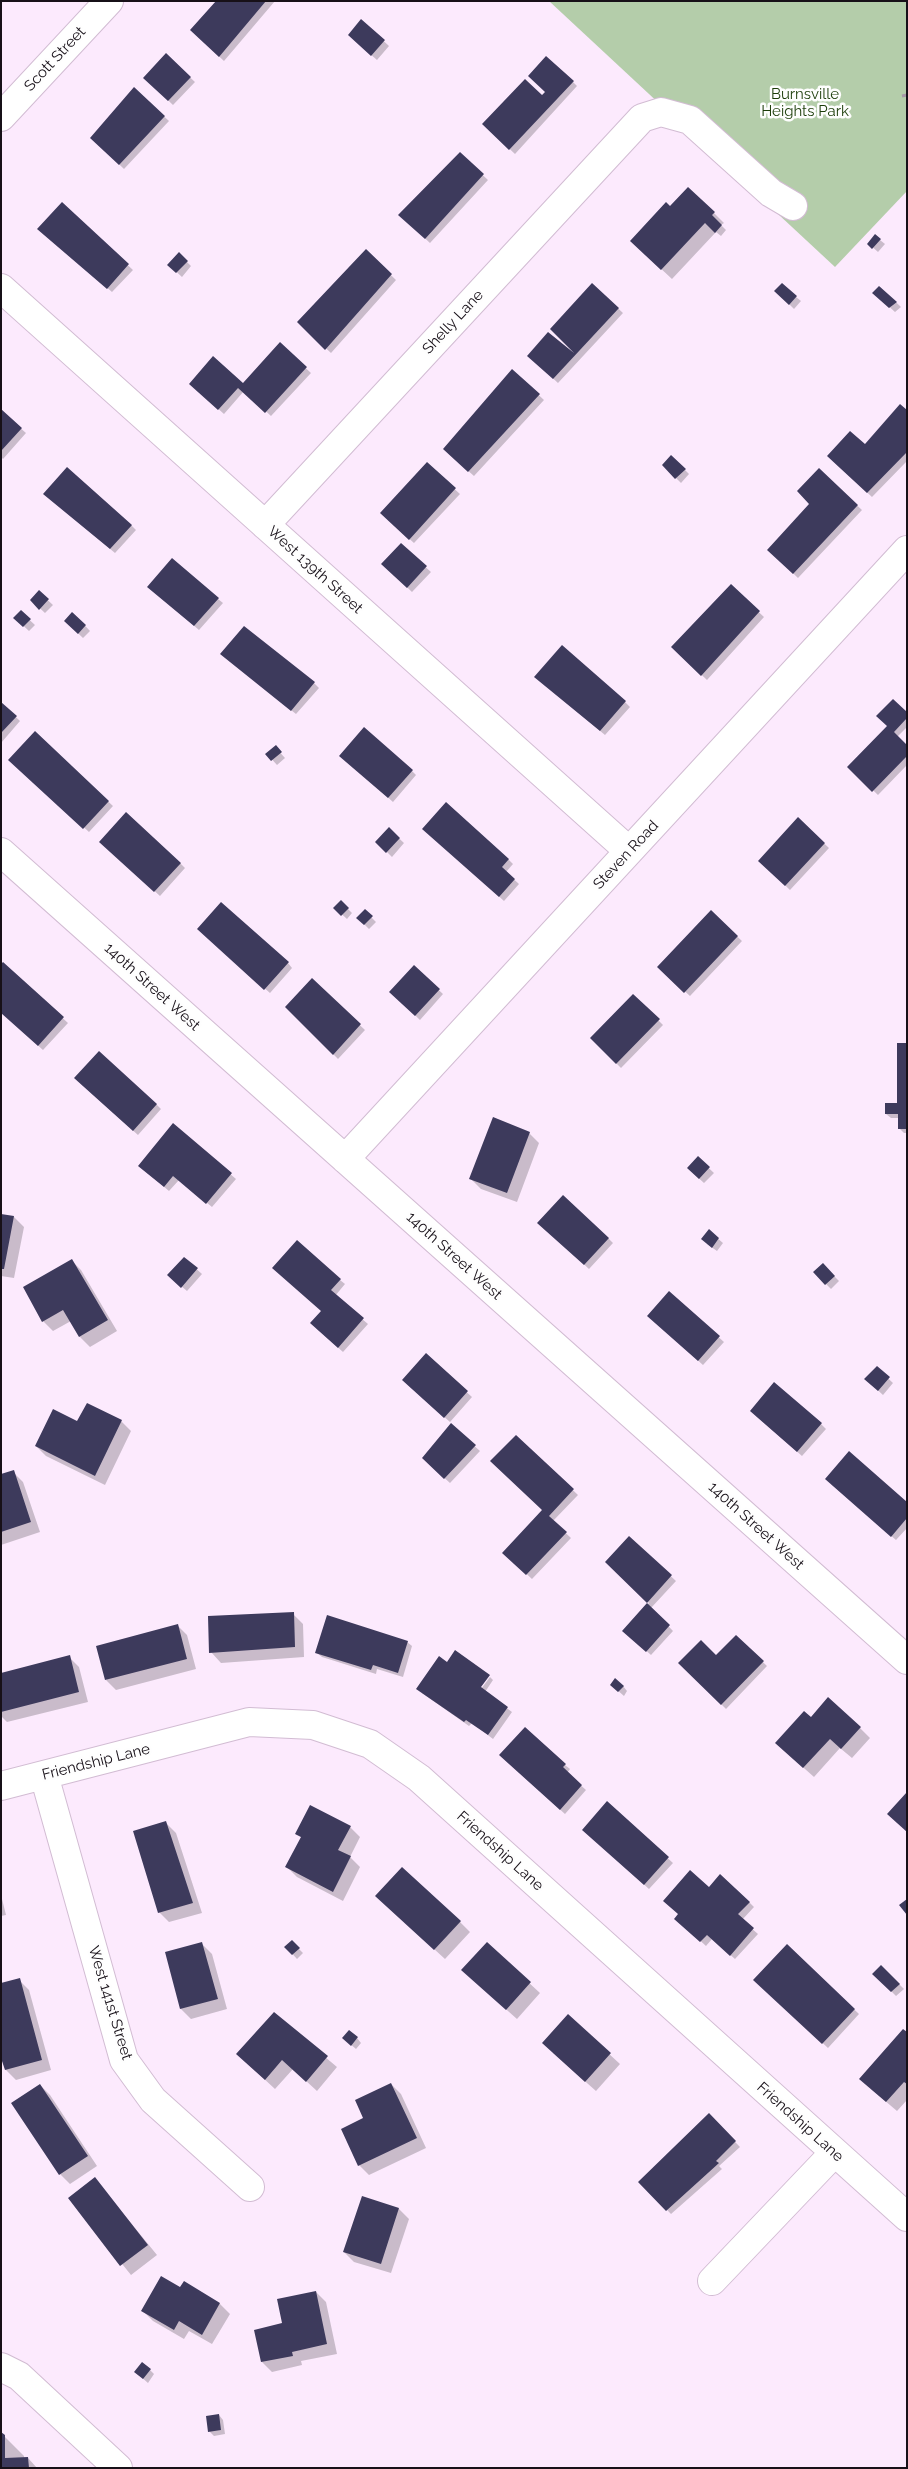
<!DOCTYPE html>
<style>
body{margin:0}
#map{position:relative;width:908px;height:2469px;overflow:hidden;background:#fceafd;font-family:Raleway,sans-serif}
canvas{display:block}
.frame{position:absolute;inset:0;border:2px solid #171018;pointer-events:none}
</style>
<div id="map">
<canvas width="908" height="2469"></canvas>
<div class="frame"></div>
</div>
<script>
const c = document.querySelector('canvas').getContext('2d');
c.lineJoin = 'round';
function paint(path, color) { c.fillStyle = color; c.fill(path, 'evenodd'); }
function stroke(path, color, width, dash) { c.strokeStyle = color; c.lineWidth = width; c.lineCap = dash ? 'butt' : 'round'; c.setLineDash(dash || []); c.stroke(path); }
function label(font, color, halo, rows, align = 'center') {
  c.font = font + ' Raleway,sans-serif'; c.lineWidth = 5; c.setLineDash([]); c.textBaseline = 'middle'; c.strokeStyle = halo; c.fillStyle = color; for (const [text, x, y, turn = 0] of rows) {
    c.save(); c.translate(x, y); c.rotate((+turn || 0) * Math.PI / 180); c.textAlign = isNaN(turn) ? turn : align; if (halo) c.strokeText(text, 0, 0); c.fillText(text, 0, 0); c.restore();
  }
}
paint(new Path2D(`
 M549 1H907V191L835 267Z`), '#b4cdaa');
paint(new Path2D(`
 M218 1H275L224 61 196 35Z
 M362 21 389 46 377 60 354 40Z
 M166 55 195 82 173 105 145 78Z
 M573 82 577 86 515 154 483 124Z
 M134 89 169 121 124 169 92 138Z
 M460 154 488 180 430 243 400 215Z
 M62 204 133 270 112 292 44 233Z
 M670 208 714 213 724 223 721 225 726 230 721 236 716 232 672 279 642 251Z
 M880 240 885 244 878 252 869 244Z
 M366 251 396 280 331 353 298 322Z
 M179 254 191 266 182 277 169 265Z
 M592 284 623 313 558 383 533 360 574 354Z
 M880 287 901 307 895 312 874 293Z
 M776 291 796 297 801 301 794 309Z
 M280 344 311 373 271 416 244 391 224 414 195 388 243 384Z
 M512 370 544 400 474 476 449 454Z
 M1 411 26 433 3 459 1 457Z
 M907 411V461L872 497 833 461 865 446Z
 M671 456 689 474 681 483 663 465Z
 M427 464 460 494 414 543 386 518Z
 M819 470 862 510 798 578 769 550 811 504Z
 M50 499 131 525 136 530 115 553Z
 M401 545 431 572 412 592 383 564Z
 M731 586 764 617 707 680 672 647Z
 M153 591 218 599 223 603 199 630Z
 M39 592 53 605 45 613 31 600Z
 M21 612 35 625 29 631 15 618Z
 M73 613 90 631 83 638 65 621Z
 M226 658 314 683 319 688 296 714Z
 M540 681 625 702 630 707 605 735Z
 M1 703 20 721 1 743Z
 M907 714V727L897 737 907 746V765L878 795 849 767Z
 M35 733 113 806 89 832 15 764Z
 M275 747 285 758 277 765 267 754Z
 M346 760 412 771 416 775 393 802Z
 M798 819 829 848 790 890 760 861Z
 M389 829 404 843 392 857 377 842Z
 M429 833 508 859 513 864 506 872 519 884 504 901Z
 M105 846 180 863 185 868 160 896Z
 M341 902 352 913 347 919 335 908Z
 M365 911 376 922 369 929 358 918Z
 M711 912 742 941 690 996 658 967Z
 M203 934 288 963 292 968 270 993Z
 M3 964 68 1023 43 1050 1 1012Z
 M414 967 443 994 420 1020 391 992Z
 M312 980 365 1030 338 1059 287 1007Z
 M633 995 663 1025 621 1068 591 1038Z
 M907 1044V1133H904L899 1128V1118H891L886 1114 899 1104Z
 M80 1083 156 1104 161 1109 138 1135Z
 M173 1125 236 1179 212 1207 179 1180 169 1191 144 1170Z
 M529 1133 539 1143 517 1202 481 1189 471 1179Z
 M698 1158 714 1173 704 1183 693 1173Z
 M1 1215 14 1217 24 1227 14 1278 1 1276Z
 M544 1227 608 1238 613 1243 589 1269Z
 M709 1231 723 1243 717 1251 707 1244Z
 M184 1258 202 1274 187 1291 174 1280Z
 M71 1260 81 1270 117 1331 90 1347 80 1337 71 1321 53 1331 43 1321Z
 M823 1265 839 1281 831 1289 814 1272Z
 M279 1272 340 1280 345 1284 335 1296 368 1324 343 1352 316 1328 322 1311Z
 M670 1293 724 1342 703 1365 654 1321Z
 M426 1355 472 1397 450 1422 408 1385Z
 M877 1368 893 1383 883 1395 871 1384Z
 M756 1416 821 1424 826 1429 802 1456Z
 M121 1421 131 1431 105 1485 46 1456 36 1446 78 1423Z
 M451 1425 480 1451 450 1483 428 1463Z
 M516 1436 578 1495 553 1521 571 1538 532 1579 504 1553 544 1511Z
 M13 1472 23 1482 40 1532 1 1545V1476Z
 M831 1484 907 1503V1528L896 1540Z
 M629 1537 676 1581 651 1608 673 1631 651 1655 624 1631 649 1603 607 1562Z
 M293 1614 303 1624 304 1657 221 1663 211 1652Z
 M177 1625 187 1635 196 1669 116 1690 106 1680Z
 M736 1636 767 1666 726 1709 680 1663 716 1657Z
 M407 1642 412 1646 403 1677 377 1669 376 1674 322 1657 317 1653Z
 M69 1657 79 1667 88 1702 7 1722 1 1716V1674Z
 M448 1664 478 1693 490 1677 493 1680 485 1692 512 1712 493 1739 472 1723 469 1726 422 1693Z
 M623 1686 627 1691 624 1696 616 1689Z
 M811 1718 860 1728 870 1738 852 1758 840 1748 814 1777 787 1753Z
 M505 1760 565 1765 570 1769 567 1773 586 1790 565 1814Z
 M607 1803 673 1863 649 1889 588 1834Z
 M166 1823 176 1833 202 1913 169 1922 159 1912Z
 M350 1827 360 1837 350 1857 360 1867 343 1901 297 1877 287 1867 302 1838 297 1834Z
 M709 1888 749 1902 754 1907 742 1920 758 1934 735 1959 712 1939 706 1946 681 1923Z
 M1 1895 6 1915 1 1916Z
 M387 1906 460 1922 470 1932 445 1959Z
 M292 1942 303 1953 297 1959 286 1947Z
 M202 1944 212 1954 227 2009 191 2019 181 2009 166 1953Z
 M487 1944 540 1993 517 2019 473 1980Z
 M787 1946 859 2014 828 2048 755 1980Z
 M881 1966 904 1989 896 1996 874 1974Z
 M19 1980 29 1990 51 2070 16 2080 6 2070Z
 M274 2014 337 2067 317 2091 293 2069 275 2089 248 2064Z
 M568 2016 620 2064 596 2091 553 2053Z
 M907 2033V2100L897 2111 871 2089Z
 M357 2038 361 2043 356 2049 349 2043Z
 M391 2084 401 2094 426 2148 369 2175 359 2165 365 2119Z
 M40 2085 50 2095 97 2166 70 2184 60 2174Z
 M709 2115 740 2147 719 2166 722 2169 671 2214 640 2182Z
 M95 2179 157 2255 131 2275 69 2198Z
 M363 2198 399 2209 409 2219 391 2273 354 2262 344 2252Z
 M181 2289 220 2304 230 2314 212 2344 189 2331 184 2339 153 2321 143 2311Z
 M316 2292 326 2302 337 2354 301 2361 302 2365 272 2372 262 2362 284 2324Z
 M150 2370 154 2374 148 2383 140 2376Z
 M219 2415 223 2420 225 2434 214 2436 209 2431Z
 M1 2433 24 2456V2458H28L37 2468H1Z`), '#0003');
paint(new Path2D(`
 M216 1H266L219 57 190 30Z
 M361 19 385 40 371 56 348 35Z
 M166 53 191 77 168 101 143 78Z
 M546 56 574 81 509 150 482 124 525 79 542 95 545 92 528 76Z
 M134 87 165 116 119 165 90 138Z
 M460 152 484 174 425 239 398 215Z
 M688 187 715 212 712 215 722 225 715 233 705 223 661 270 630 241 666 202 670 206Z
 M62 202 129 264 107 289 37 229Z
 M875 234 881 239 872 249 867 244Z
 M366 249 392 274 325 350 297 322Z
 M179 252 188 261 176 273 167 265Z
 M592 283 619 308 553 379 527 356 548 332 574 353 550 329Z
 M782 283 797 296 789 305 774 291Z
 M879 286 897 302 889 308 872 293Z
 M280 342 307 367 265 413 238 388 218 410 189 384 213 356 243 383Z
 M512 369 540 394 468 472 443 449Z
 M900 404 907 410V452L867 493 827 456 850 431 865 444Z
 M1 409 22 428 1 451Z
 M671 455 686 469 675 479 662 465Z
 M427 462 456 488 409 540 380 513Z
 M67 467 132 525 110 549 43 494Z
 M819 468 858 505 793 574 767 550 809 504 797 491Z
 M401 543 427 566 407 588 381 564Z
 M172 558 219 598 194 626 147 587Z
 M731 584 760 611 701 676 671 647Z
 M39 590 49 599 39 610 30 600Z
 M21 610 31 619 23 627 13 618Z
 M72 612 86 625 78 634 64 621Z
 M244 626 315 682 291 711 220 654Z
 M562 645 626 701 600 731 534 677Z
 M893 699 907 712V718L894 732 907 745V756L872 792 847 767 887 726 876 716Z
 M1 702 17 716 1 733Z
 M364 727 413 770 388 798 339 756Z
 M35 731 109 801 83 829 8 760Z
 M276 745 282 752 271 761 265 754Z
 M446 802 509 859 502 867 515 879 499 897 422 829Z
 M126 812 181 863 154 892 99 842Z
 M798 817 825 843 785 886 758 861Z
 M389 827 400 838 386 853 375 842Z
 M341 900 349 908 341 916 333 908Z
 M221 902 289 962 264 990 197 929Z
 M365 909 373 916 364 925 356 918Z
 M711 910 738 936 684 993 657 967Z
 M3 962 64 1017 38 1046 1 1013V964Z
 M414 965 440 989 415 1016 389 992Z
 M312 978 361 1024 333 1055 285 1007Z
 M633 994 660 1019 616 1064 590 1038Z
 M897 1043H907V1129H898V1114H885V1103H897Z
 M99 1051 157 1104 133 1131 74 1078Z
 M493 1117 530 1132 507 1193 469 1179Z
 M173 1123 232 1173 206 1204 173 1176 164 1187 138 1166Z
 M698 1156 710 1167 699 1179 687 1168Z
 M563 1195 609 1238 584 1265 537 1223Z
 M1 1214 14 1216 4 1269H1Z
 M709 1229 719 1238 712 1248 701 1239Z
 M297 1240 341 1279 331 1290 364 1318 338 1348 310 1323 321 1311 272 1268Z
 M184 1257 198 1268 181 1288 167 1275Z
 M72 1259 108 1320 79 1337 63 1310 42 1322 23 1287Z
 M823 1263 835 1276 825 1285 813 1272Z
 M669 1291 720 1336 698 1361 647 1316Z
 M426 1353 468 1391 444 1418 402 1380Z
 M877 1366 890 1377 878 1391 864 1379Z
 M774 1382 822 1423 797 1452 750 1411Z
 M87 1403 122 1420 95 1476 35 1446 53 1409 77 1421Z
 M451 1423 476 1445 444 1479 422 1458Z
 M516 1435 574 1489 549 1516 567 1532 526 1575 502 1553 542 1510 490 1461Z
 M849 1451 907 1502V1518L891 1537 825 1479Z
 M14 1470 31 1522 1 1532V1474Z
 M629 1536 672 1575 647 1603 605 1562Z
 M647 1603 670 1625 646 1652 622 1631Z
 M294 1612 295 1647 209 1653 208 1616Z
 M327 1615 408 1641 398 1673 373 1665 371 1670 315 1653Z
 M178 1624 187 1659 105 1680 96 1646Z
 M736 1635 764 1661 721 1705 678 1663 701 1640 716 1655Z
 M455 1650 490 1675 481 1687 508 1707 488 1735 466 1720 464 1722 416 1689 439 1656 447 1662Z
 M70 1655 79 1692 1 1712V1673Z
 M615 1678 624 1686 618 1692 610 1685Z
 M828 1697 861 1727 841 1749 830 1739 803 1768 775 1743 804 1711 811 1717Z
 M525 1727 566 1764 563 1767 582 1785 560 1810 499 1755Z
 M907 1792V1832L887 1814Z
 M607 1801 669 1857 644 1885 582 1830Z
 M310 1805 351 1826 338 1850 351 1856 333 1892 285 1867 301 1837 295 1834Z
 M166 1821 193 1903 158 1913 133 1831Z
 M402 1867 461 1921 434 1950 375 1896Z
 M690 1870 709 1887 720 1874 750 1902 738 1914 754 1928 730 1956 707 1935 700 1942 674 1919 678 1914 663 1901Z
 M907 1899V1915L899 1905Z
 M292 1940 300 1948 292 1955 284 1947Z
 M202 1942 218 1999 180 2009 165 1952Z
 M487 1942 531 1982 506 2010 461 1970Z
 M787 1944 855 2009 822 2044 753 1980Z
 M881 1965 900 1984 891 1992 872 1974Z
 M20 1978 42 2060 5 2070 1 2058V1983Z
 M274 2012 328 2056 306 2082 282 2060 265 2080 236 2054Z
 M568 2014 611 2053 585 2082 542 2043Z
 M903 2029 907 2032V2084L904 2082 886 2102 859 2079Z
 M349 2030 358 2037 351 2046 342 2038Z
 M391 2083 417 2138 358 2166 341 2129 363 2118 355 2100Z
 M40 2084 88 2156 59 2175 11 2103Z
 M709 2113 736 2141 716 2161 719 2163 666 2211 638 2182Z
 M95 2177 148 2245 120 2266 68 2198Z
 M362 2196 399 2208 381 2264 343 2252Z
 M161 2276 180 2287 184 2281 220 2303 202 2335 179 2321 174 2330 141 2311Z
 M316 2291 327 2344 292 2352 293 2356 261 2362 254 2330 282 2323 277 2299Z
 M142 2362 151 2369 143 2379 134 2372Z
 M219 2414 221 2430 208 2432 206 2416Z
 M1 2432 5 2435V2458L28 2457 29 2468H1Z`), '#3d3a5c');
const minor = new Path2D(`
 M1 117 109 1
 M1 288 629 851
 M265 525 642 118 661 112 690 120 771 193 793 206
 M1 852 907 1660
 M345 1159 907 550
 M44 1775 124 2060 153 2100 250 2187
 M1 1786 249 1722 313 1725 370 1744 419 1778 907 2217
 M712 2281 834 2153
 M1 2367 19 2376 118 2468`);
stroke(minor, '#d2bcd3', 30);
stroke(new Path2D(`
 M902 96 907 95`), '#a698a7', 3, [5, 2.5]);
stroke(minor, '#fff', 28);
label('15px', '#171018', '#fefefe', [
 ["Scott Street",55,59,-47],
 ["Shelly Lane",453,322,-47],
 ["West 139th Street",315,570,42],
 ["Steven Road",626,855,-47],
 ["140th Street West",152,987,42],
 ["140th Street West",454,1256,42],
 ["140th Street West",756,1526,42],
 ["Friendship Lane",96,1762,-14],
 ["Friendship Lane",500,1851,42],
 ["West 141st Street",110,2003,73],
 ["Friendship Lane",800,2122,42]
]);
label('15px', '#1b3c08', '#fefefe', [
 ["Burnsville",805,94],
 ["Heights Park",805,111]
]);
</script>
